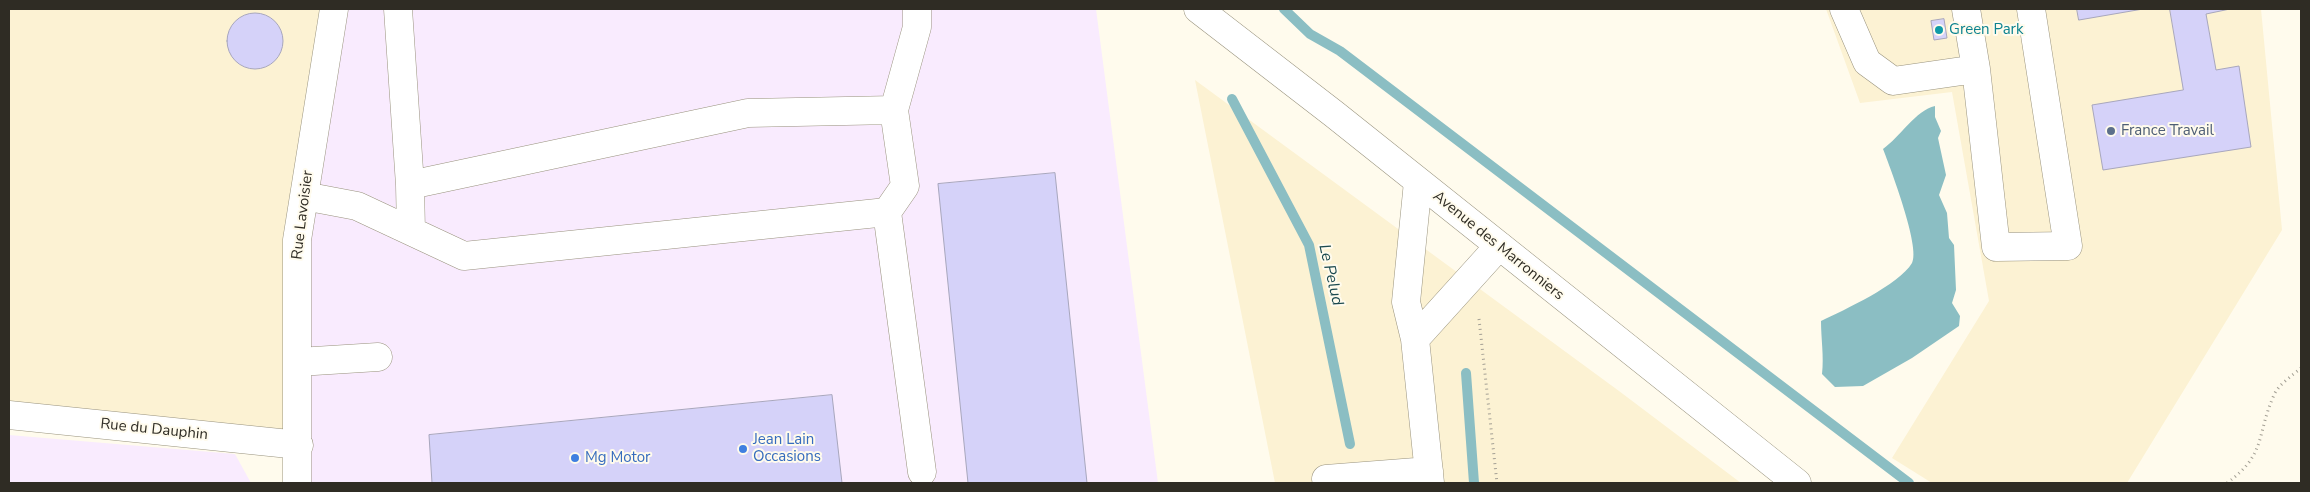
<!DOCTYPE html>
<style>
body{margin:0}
#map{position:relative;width:2310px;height:492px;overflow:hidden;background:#fffbed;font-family:"Nunito Sans",sans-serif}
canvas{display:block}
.frame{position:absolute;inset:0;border:10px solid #2f2c24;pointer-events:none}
</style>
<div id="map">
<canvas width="2310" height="492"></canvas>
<div class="frame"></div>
</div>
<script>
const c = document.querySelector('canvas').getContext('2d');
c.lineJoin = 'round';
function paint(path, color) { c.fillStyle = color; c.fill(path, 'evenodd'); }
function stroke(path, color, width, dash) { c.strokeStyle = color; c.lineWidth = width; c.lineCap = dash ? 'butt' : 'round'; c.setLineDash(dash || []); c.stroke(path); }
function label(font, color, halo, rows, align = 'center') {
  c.font = font + ' "Nunito Sans",sans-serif'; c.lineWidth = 4; c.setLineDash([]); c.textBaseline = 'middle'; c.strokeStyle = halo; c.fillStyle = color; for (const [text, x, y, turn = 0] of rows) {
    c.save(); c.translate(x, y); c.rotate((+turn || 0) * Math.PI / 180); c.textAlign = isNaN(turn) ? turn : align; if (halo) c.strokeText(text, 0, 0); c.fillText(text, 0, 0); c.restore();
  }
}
paint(new Path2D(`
 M9 9H338L293 431 9 406Z
 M1826 9H2261L2282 230 2127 483H1932L1892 458 1989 301 1952 92 1860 103Z
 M1195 80 1619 391 1741 483H1275Z`), '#fcf2d3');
paint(new Path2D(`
 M338 9H1096L1158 483H300L289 249Z
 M9 435 235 454 251 483H9Z`), '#f9ebfe');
paint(new Path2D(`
 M1935 106V117L1941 131 1938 138 1946 175 1939 195 1947 213 1949 238 1954 245 1956 290 1952 303 1960 316 1959 326 1912 358 1863 386 1835 387 1822 374C1824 356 1821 339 1821 321 1844 310 1899 285 1912 263 1921 248 1890 167 1883 149 1900 137 1916 110 1935 106Z`), '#8bbec3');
stroke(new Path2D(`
 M1284 9 1310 34 1340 51 1909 483
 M1232 99 1309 245 1350 444
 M1466 373 1474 483`), '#8bbec3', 10);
const building = new Path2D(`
 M2077 9H2143L2079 20Z
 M2170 9H2230L2206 14 2216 70 2239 66 2251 147 2103 170 2092 105 2183 90Z
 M227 41a28 28 0 1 1 56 0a28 28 0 1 1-56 0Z
 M1944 19 1947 38 1934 40 1931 21Z
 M1055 173 1087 483H968L938 184Z
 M832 395 842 483H432L429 435Z`);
paint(building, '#d5d2f9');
stroke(building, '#a8a7bd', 1);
const minor = new Path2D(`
 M398 9 410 185 411 231
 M1844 9 1867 62 1893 81 1976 69
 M1966 9 1976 69 1996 247 2068 246 2031 9
 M1418 182 1406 302 1415 339 1430 483
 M410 185 748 113 894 110
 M304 196 357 206 464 256 887 212 922 472
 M887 212 905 186 894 110 917 27V9
 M1415 339 1499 246
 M298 362 378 357
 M9 415 299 445
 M1326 479 1429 471
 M297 483V240L334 9`);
const major = new Path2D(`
 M1198 9 1334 114 1797 483`);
stroke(minor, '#99937e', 29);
stroke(major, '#99937e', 29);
stroke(new Path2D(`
 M1479 319 1497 483
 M2227 483C2267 454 2256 435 2274 395 2278 385 2293 375 2301 368`), '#a4a095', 3, [1, 4]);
stroke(minor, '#fff', 28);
stroke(major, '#fff', 28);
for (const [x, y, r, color] of [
 [1939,30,5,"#0f9aa8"],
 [2111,131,5,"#5c6f8a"],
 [743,449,5,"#3f7fe0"],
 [575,458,5,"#3f7fe0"]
]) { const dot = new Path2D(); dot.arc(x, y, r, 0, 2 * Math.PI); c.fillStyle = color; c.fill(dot); stroke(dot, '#fffbed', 2); }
label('15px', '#0d838f', '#fffbed', [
 ["Green Park",1949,30]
], 'left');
label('15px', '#4e5e75', '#fffbed', [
 ["France Travail",2121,131]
], 'left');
label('15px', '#2f2c24', '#fffbed', [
 ["Rue Lavoisier",303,215,-83],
 ["Avenue des Marronniers",1498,246,39],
 ["Rue du Dauphin",154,430,6]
]);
label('15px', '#366cbe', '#fffbed', [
 ["Jean Lain",753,440],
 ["Occasions",753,457],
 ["Mg Motor",585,458]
], 'left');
label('italic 16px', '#1c4a4f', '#fffbed', [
 ["Le Pelud",1330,275,77]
]);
</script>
